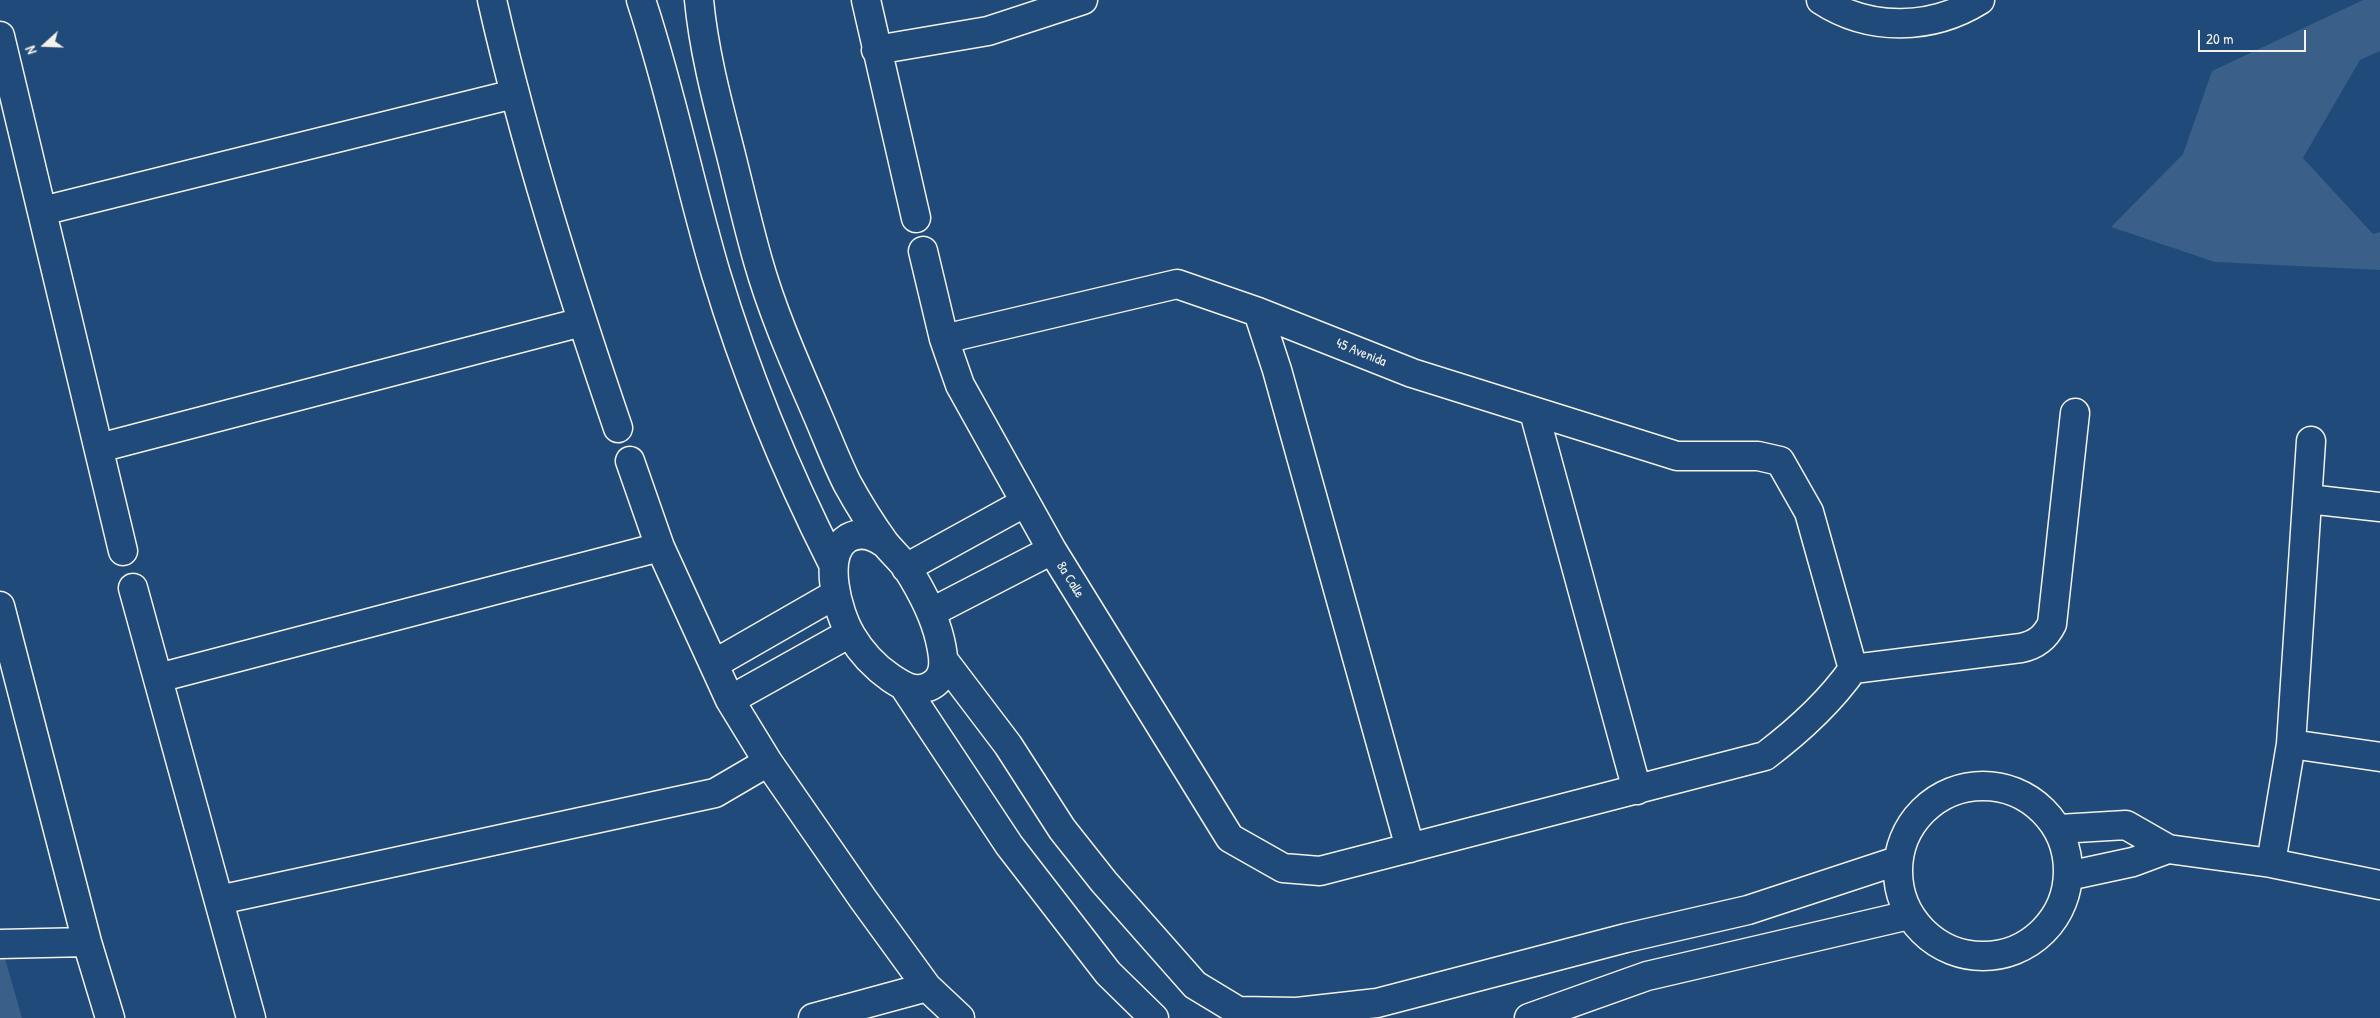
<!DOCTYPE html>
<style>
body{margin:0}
#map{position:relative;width:2380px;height:1018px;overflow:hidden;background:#1f4a7a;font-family:"Patrick Hand",sans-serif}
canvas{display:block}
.north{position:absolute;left:20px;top:20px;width:50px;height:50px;-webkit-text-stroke:4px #1f4a7a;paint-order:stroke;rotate:250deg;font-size:14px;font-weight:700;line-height:20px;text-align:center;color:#f4f1e8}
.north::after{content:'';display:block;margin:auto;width:18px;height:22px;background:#f4f1e8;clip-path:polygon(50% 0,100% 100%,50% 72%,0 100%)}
.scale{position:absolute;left:2198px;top:30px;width:108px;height:22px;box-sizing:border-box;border:2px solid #f4f1e8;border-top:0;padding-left:6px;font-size:15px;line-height:18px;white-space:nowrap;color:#f4f1e8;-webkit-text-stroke:4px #1f4a7a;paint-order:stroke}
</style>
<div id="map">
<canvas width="2380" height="1018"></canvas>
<div class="north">N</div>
<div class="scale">20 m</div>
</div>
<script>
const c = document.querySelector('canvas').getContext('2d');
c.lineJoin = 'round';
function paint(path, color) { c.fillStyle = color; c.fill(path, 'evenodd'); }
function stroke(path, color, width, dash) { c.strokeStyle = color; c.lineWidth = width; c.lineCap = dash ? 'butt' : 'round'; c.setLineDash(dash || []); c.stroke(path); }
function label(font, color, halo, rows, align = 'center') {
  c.font = font + ' "Patrick Hand",sans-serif'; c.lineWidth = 4; c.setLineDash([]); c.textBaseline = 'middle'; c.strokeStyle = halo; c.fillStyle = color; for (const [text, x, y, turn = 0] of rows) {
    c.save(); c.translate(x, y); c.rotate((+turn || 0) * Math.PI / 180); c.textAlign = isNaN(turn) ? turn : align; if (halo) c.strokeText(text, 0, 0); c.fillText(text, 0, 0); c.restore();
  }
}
paint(new Path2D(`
 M2363 0H2380V51L2360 60 2303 158 2373 234 2380 232V270L2215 262 2111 227 2183 154 2212 71Z
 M0 941 22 1018H0Z`), '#3a5f88');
const minor = new Path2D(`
 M492 0C525 145 570 287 618 428
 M641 0C671 90 689 183 716 274 746 374 786 471 833 564
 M699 0C704 53 718 104 731 155 740 191 748 226 758 261 773 314 796 365 817 414 827 437 836 461 847 483 858 503 871 524 884 542 891 551 900 559 907 568 921 590 934 614 940 640 944 657 948 679 928 687 914 693 903 686 891 678 875 667 861 652 851 635 838 613 821 555 848 538 861 531 873 535 884 543
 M866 0 916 218
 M1821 0C1870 32 1932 30 1980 0
 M0 36 123 551
 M876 50 988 31 1083 0
 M42 211 514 94
 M923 251 944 339 960 385 1052 550 1230 838 1283 868 1320 871 1765 756C1798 731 1829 703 1853 669L2021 648C2036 645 2045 638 2052 624L2075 413
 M1258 312 1277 370 1410 848
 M944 339 1177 284 1258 312 1412 373 1677 456H1758L1780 461 1809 512 1853 669
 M1534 412 1637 790
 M99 448 582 322
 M630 461 660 547 730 700 768 762 863 899 927 987 960 1018
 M2308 499 2380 507
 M906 568 1024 503
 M133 588 251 1018
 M0 606 87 942 110 1018
 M932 612 1052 550
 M945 662 1008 745 1062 829 1104 882 1195 985 1238 1011 1297 1012 1377 1003 1626 938 1748 910 1897 861
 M714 664 836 594
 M158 678 660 547
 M905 688 1009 845 1108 973 1154 1018
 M730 700 850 633
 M2291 744 2380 757
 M1898 871a85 85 0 1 1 170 0a85 85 0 1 1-170 0Z
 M2059 829 2126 825 2168 849 2271 863 2380 885
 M2271 863 2291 744 2311 441
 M2068 876 2133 862 2168 849
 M219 900 715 793 768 762
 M0 944 87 942
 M813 1018 927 987
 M1529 1018 1647 976 1909 915`);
stroke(minor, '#f4f1e8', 31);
stroke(minor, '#1f4a7a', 28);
label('14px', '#f4f1e8', '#1f4a7a', [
 ["45 Avenida",1361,353,22],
 ["8a Calle",1070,580,58]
]);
</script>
